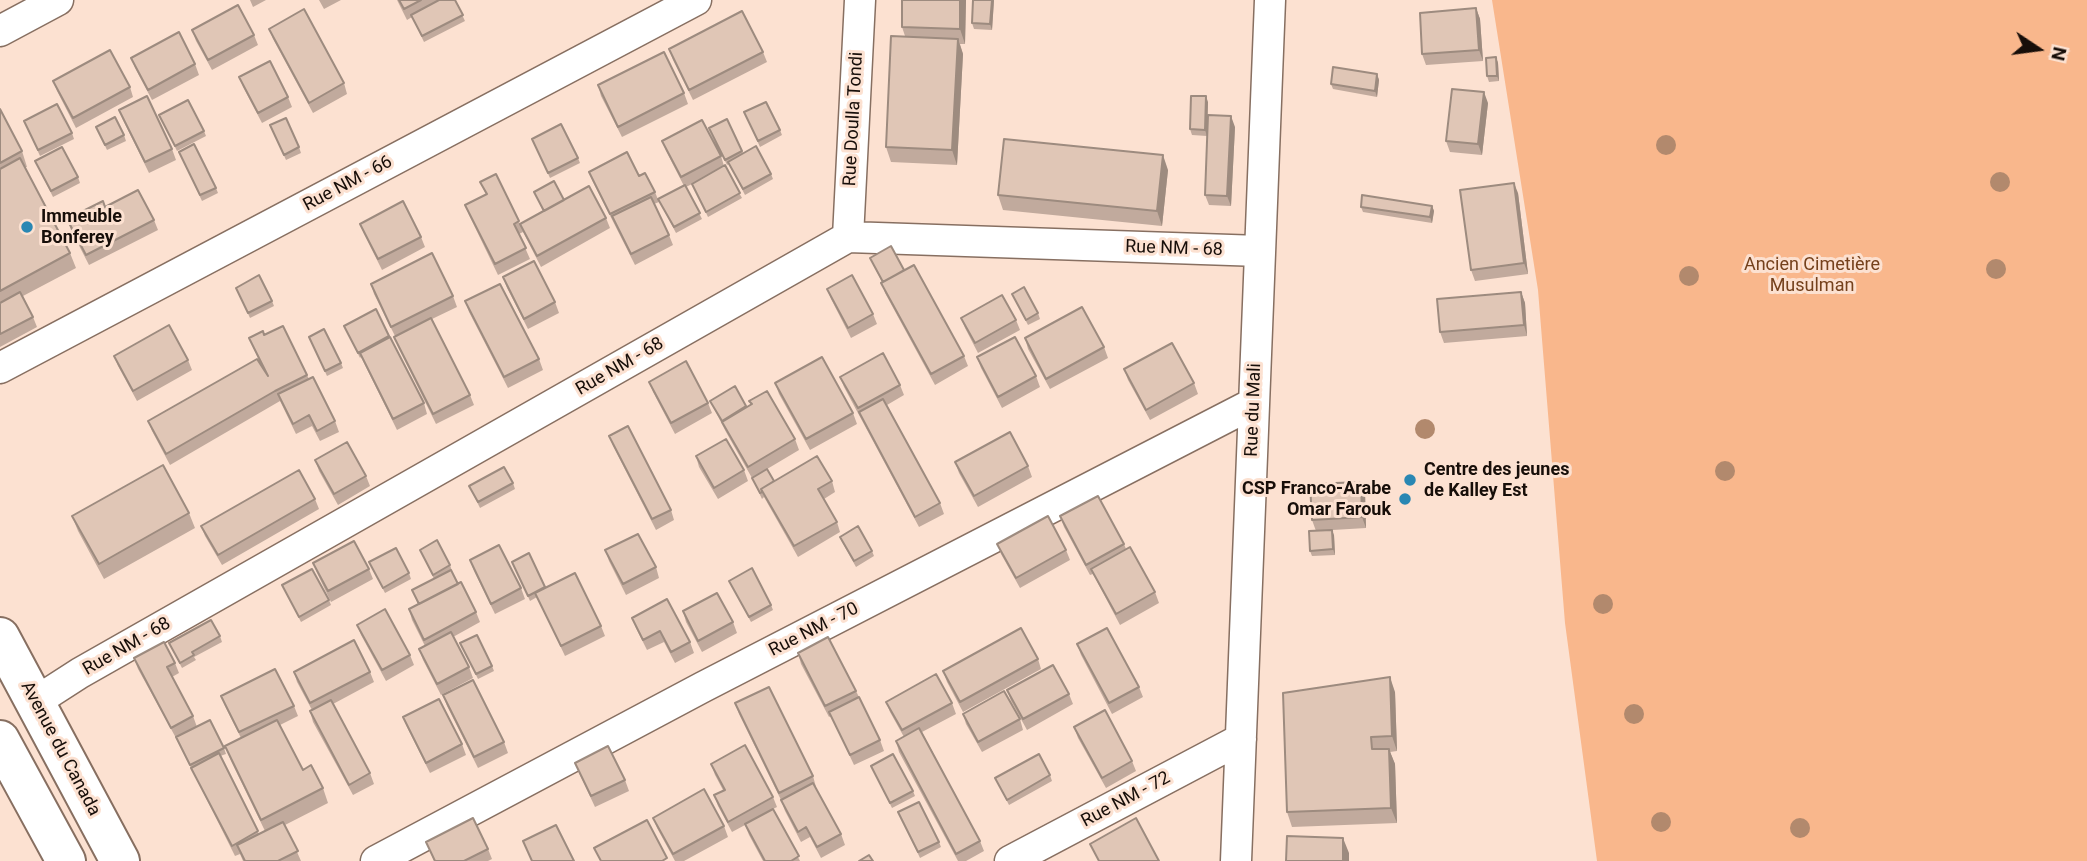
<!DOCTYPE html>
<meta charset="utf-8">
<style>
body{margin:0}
#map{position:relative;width:2087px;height:861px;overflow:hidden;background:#fce1d1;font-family:Roboto,sans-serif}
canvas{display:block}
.north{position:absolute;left:2003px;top:14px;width:70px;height:70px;-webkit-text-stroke:5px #fce1d1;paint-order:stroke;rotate:103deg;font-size:19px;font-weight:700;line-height:28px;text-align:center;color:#170e09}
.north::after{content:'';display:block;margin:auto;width:24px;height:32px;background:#170e09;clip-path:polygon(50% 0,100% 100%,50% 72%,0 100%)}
</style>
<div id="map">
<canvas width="2087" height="861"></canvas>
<div class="north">N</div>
</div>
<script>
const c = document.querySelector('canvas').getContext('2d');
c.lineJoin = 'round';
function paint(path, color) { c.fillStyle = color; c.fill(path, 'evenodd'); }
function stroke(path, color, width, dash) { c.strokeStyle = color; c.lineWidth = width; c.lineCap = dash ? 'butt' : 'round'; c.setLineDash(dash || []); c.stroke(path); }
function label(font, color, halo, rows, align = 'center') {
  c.font = font + ' Roboto,sans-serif'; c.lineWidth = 6; c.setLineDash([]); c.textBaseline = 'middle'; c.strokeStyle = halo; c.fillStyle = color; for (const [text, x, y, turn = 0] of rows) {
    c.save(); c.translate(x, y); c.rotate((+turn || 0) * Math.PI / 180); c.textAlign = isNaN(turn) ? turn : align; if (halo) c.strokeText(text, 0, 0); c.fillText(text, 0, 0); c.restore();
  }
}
paint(new Path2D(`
 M1492 0H2087V861H1597L1565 623 1538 290Z`), '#f9b78c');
const minor = new Path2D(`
 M0 31 58 0
 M848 237 860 0
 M0 368 696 0
 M35 702 80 673 848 237 1260 251
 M376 861 703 687 1254 403
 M1010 861 1241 739
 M1236 861 1270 0`);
const tertiary = new Path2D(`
 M0 637 120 861
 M0 740 66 861`);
stroke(minor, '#876f61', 33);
stroke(tertiary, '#876f61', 42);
stroke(minor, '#fff', 30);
stroke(tertiary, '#fff', 38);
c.fillStyle = '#b2896d';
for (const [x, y] of [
 [1666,145],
 [2000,182],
 [1996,269],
 [1689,276],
 [1425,429],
 [1725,471],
 [1603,604],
 [1634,714],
 [1661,822],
 [1800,828]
]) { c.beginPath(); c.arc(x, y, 10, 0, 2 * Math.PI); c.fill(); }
paint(new Path2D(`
 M250 0H266L253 7Z
 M319 0H341L324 9Z
 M397 0H455L465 21 424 42 412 17 407 20Z
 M902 0H966L965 44H960L963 54 957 165 891 162 886 147 905 36 902 27Z
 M994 0 992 30 974 29 972 23Z
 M1476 8 1480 19 1483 61 1426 65 1422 54Z
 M269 29 344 83 347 94 313 113 273 39Z
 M192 30 254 35 258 45 212 70 196 41Z
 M669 49 763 52 767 62 693 100 673 60Z
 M1496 57 1498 63 1499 81 1489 82 1487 76Z
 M131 58 195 64 199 75 152 100 135 68Z
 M1377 74 1379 80 1377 97 1333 89 1331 84Z
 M239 77 288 97 292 107 262 123 243 87Z
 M53 81 130 87 133 97 76 128 57 91Z
 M598 85 684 93 688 104 622 137 601 96Z
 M1208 102 1207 136 1192 135 1190 129Z
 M1488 103 1482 155 1450 152 1446 141Z
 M0 109 22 151 27 167H25L70 253 76 268 23 296 33 317 37 327 0 347Z
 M119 110 172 149 176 160 149 173 123 120Z
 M744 112 780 130 782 135 760 147Z
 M159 115 204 131 206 136 177 151Z
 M727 119 743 153 771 174 773 179 745 195 729 164 727 165 709 128Z
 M24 121 72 133 74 139 40 156Z
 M270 125 299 147 301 153 286 160Z
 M96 127 124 135 126 141 107 150Z
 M1235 127 1231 206 1209 205 1205 195Z
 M532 139 578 158 580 163 550 178Z
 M662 141 721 156 724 166 742 198 708 217 692 184 686 187 702 219 676 233 658 199 684 186 666 151Z
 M179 152 216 188 218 193 202 201Z
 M35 161 78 177 80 183 53 197Z
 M1168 170 1162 226 1003 210 998 195Z
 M589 172 639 176 655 192 659 202 654 204 669 235 673 245 635 265 593 182Z
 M496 174 520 224 543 211 534 192 564 200 606 218 610 228 541 267 523 232 519 234 530 259 498 275 469 215 465 205 486 195 480 182Z
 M1518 193 1528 274 1475 281 1471 270Z
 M1432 206 1434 211 1432 223 1363 212 1361 207Z
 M105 207 154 220 158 230 89 265 71 230 67 219Z
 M360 224 421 237 425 247 382 270 364 234Z
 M870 258 904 270 964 356 968 366 935 385 885 293 882 282Z
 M503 277 555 302 559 313 528 329 507 288Z
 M371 284 453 296 457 307 432 319 470 395 474 405 436 424 398 347 395 336 374 294Z
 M236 288 272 301 274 306 250 318Z
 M827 289 873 314 877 324 851 338 831 299Z
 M1521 292 1525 303 1527 336 1444 343 1440 332Z
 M1012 294 1038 313 1040 319 1028 325Z
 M465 301 539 359 543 370 508 388 469 312Z
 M376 309 424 403 427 414 397 430 361 357 360 358 344 326Z
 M961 318 1016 320 1020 330 978 353 965 328Z
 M264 335 307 375 309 379 335 421 339 432 320 441 312 426 296 434 280 401 170 465 152 431 148 421 262 367 249 338Z
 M309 337 341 363 343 368 327 376Z
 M1025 338 1104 347 1108 358 1050 389 1028 349Z
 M114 356 188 360 192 370 137 401 118 366Z
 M977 357 1036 376 1040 387 1002 408 981 368Z
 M1124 369 1194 383 1198 394 1150 420 1128 380Z
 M840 377 900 385 904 395 887 405 940 503 944 514 919 527 844 387Z
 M649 382 708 403 712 413 675 434 653 392Z
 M775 383 853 413 857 424 810 450 779 394Z
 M710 401 746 407 751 405 749 401 795 439 799 450 752 478 726 432Z
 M609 436 671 510 674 520 656 530 613 446Z
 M696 456 744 470 748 481 718 499 699 467Z
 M315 460 366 476 370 486 338 505 319 471Z
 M955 462 1028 466 1032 477 978 507 959 473Z
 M752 478 774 481H832L835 492 824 499 837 522 840 532 798 557 764 497 762 499Z
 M513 483 515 489 480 508 469 486Z
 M1365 492 1366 528 1316 531 1312 520Z
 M315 499 319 509 222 565 205 536 201 526Z
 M189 513 195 528 104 579 78 531 72 516Z
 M1060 516 1124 544 1126 549 1155 592 1159 603 1120 625 1093 574 1090 575 1064 527Z
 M1334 535 1335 555 1312 556 1310 551Z
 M840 537 872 551 874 556 856 567 842 542Z
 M997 544 1066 550 1070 560 1020 588 1001 554Z
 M420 550 450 565 452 571H451L458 584 476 612 480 622 453 637 469 667 473 678 441 695 423 660 419 649 425 646 412 620 409 609 418 604 412 590 434 579Z
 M605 550 656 567 659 578 626 595 609 561Z
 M470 560 521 588 525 599 495 614 474 571Z
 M369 562 409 573 411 579 385 593Z
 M512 562 601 626 605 636 565 656 537 597 530 601Z
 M313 563 369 569 373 579 331 602 317 573Z
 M729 581 771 605 773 610 751 622Z
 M282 585 329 600 331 605 301 622Z
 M683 611 733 622 737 633 702 652 686 622Z
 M632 618 690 642 694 653 675 663 664 642 647 650 636 628Z
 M357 625 410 655 414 665 386 681 361 635Z
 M220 636 222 642 194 657 196 660 182 668 169 643Z
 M460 643 492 666 494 671 478 679Z
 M1077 644 1139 687 1143 697 1112 714 1081 655Z
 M798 653 856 691 880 740 884 751 854 765 831 716 829 717 801 664Z
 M134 658 175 663 179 673 172 677 193 716 197 727 224 748 226 754 220 756 259 834 265 831 231 761 225 746 241 738 225 706 221 696 294 706 298 716 280 725 303 770 323 788 328 803 285 825 301 861H243L240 854 235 856 176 738 138 669Z
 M1038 659 1041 669 963 712 947 682 943 671Z
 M294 672H370L374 682 333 704 370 773 374 784 353 795 313 722 310 711 312 710 297 682Z
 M1007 690 1069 694 1073 704 1027 730 1011 701Z
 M1395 692 1397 751 1390 752 1395 764 1397 823 1292 827 1287 812Z
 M443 695 504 742 508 753 478 768 447 706Z
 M886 702 952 703 956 714 922 732 980 841 984 851 966 861H958L899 752 896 741 904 737 890 712Z
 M735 703 813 776 816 787H815L841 834 845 845 821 858 810 837 801 842 785 811 781 800 739 714Z
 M963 714 1020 719 1023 730 982 752 966 724Z
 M403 717 462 744 466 755 430 773 407 727Z
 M1074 727 1132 761 1136 771 1106 788 1078 738Z
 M575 763 625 780 629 791 595 807 579 773Z
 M711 764 773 797 777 807 773 809 800 861H763L749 835 745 825 732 832 718 806 714 795 723 790 715 775Z
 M871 766 913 791 915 796 892 808Z
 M1050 775 1052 781 1009 805 995 778Z
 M898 812 939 842 941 847 920 858Z
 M653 818 724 826 728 837 684 861H675L657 828Z
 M426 842 488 849 492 859 488 861H434Z`), '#c1aa9d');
paint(new Path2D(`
 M960 0H966L965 44 960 29Z
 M992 0H994L992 30 990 24Z
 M1476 8 1480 19 1483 61 1479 50Z
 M958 39 963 54 957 165 952 150Z
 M1496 57 1498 63 1499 81 1497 76Z
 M1377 74 1379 80 1377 97 1375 91Z
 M1484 92 1488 103 1482 155 1478 144Z
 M1206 96 1208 102 1207 136 1205 130Z
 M1231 116 1235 127 1231 206 1227 196Z
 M1163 155 1168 170 1162 226 1157 211Z
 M1514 183 1518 193 1528 274 1524 263Z
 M1432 206 1434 211 1432 223 1430 217Z
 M1521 292 1525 303 1527 336 1524 325Z
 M1361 482 1365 492 1366 528 1362 517Z
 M1332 530 1334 535 1335 555 1333 549Z
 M1390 677 1395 692 1397 751 1392 736Z
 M1389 749 1395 764 1397 823 1391 808Z
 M1343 838 1349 853V861H1343Z`), '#9d8b7f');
const building = new Path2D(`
 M399 0H421L404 9Z
 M439 0H455L463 15 422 36 411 15Z
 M902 0H960V29L902 27Z
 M973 0H992L990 24 972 23Z
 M238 5 254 35 208 60 192 30Z
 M1476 8 1479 50 1422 54 1420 13Z
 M304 9 344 83 309 103 269 29Z
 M742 11 763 52 689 90 669 49Z
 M179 32 195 64 148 90 131 58Z
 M891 36 958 39 952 150 886 147Z
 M110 50 130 87 73 118 53 81Z
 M664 52 684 93 618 127 598 85Z
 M1496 57 1497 76H1487L1486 58Z
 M270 61 288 97 258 113 239 77Z
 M1333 67 1377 74 1375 91 1331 84Z
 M1452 89 1484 92 1478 144 1446 141Z
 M147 96 172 149 145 162 119 110Z
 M1191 96H1206L1205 130 1190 129Z
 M188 100 204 131 175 146 159 115Z
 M766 102 780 130 758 141 744 112Z
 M57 104 72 133 38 150 24 121Z
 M0 109 22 151 0 163Z
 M1208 115 1231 116 1227 196 1205 195Z
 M115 117 124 135 105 145 96 127Z
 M286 118 299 147 284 155 270 125Z
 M727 119 742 151 725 160 709 128Z
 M702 120 721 156 681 177 662 141Z
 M561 124 578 158 548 173 532 139Z
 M1004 139 1163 155 1157 211 998 195Z
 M194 144 216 188 200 195 179 152Z
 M756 146 771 174 743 189 728 162Z
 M62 147 78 177 51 191 35 161Z
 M627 152 639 176 645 173 655 192 610 214 589 172Z
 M20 158 70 253 0 291V169Z
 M725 165 740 193 706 212 692 184Z
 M496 174 519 221 514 224 526 248 495 264 465 205 487 194 480 182Z
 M554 181 564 200 544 211 534 192Z
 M1514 183 1524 263 1471 270 1460 190Z
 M685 185 700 213 674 227 658 199Z
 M589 186 606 218 537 256 520 224Z
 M138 190 154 220 86 255 67 219 103 201 105 207Z
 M1362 195 1432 206 1430 217 1361 207Z
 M651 197 669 235 631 254 612 216Z
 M403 201 421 237 378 259 360 224Z
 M891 246 904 270 883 282 870 258Z
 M432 253 453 296 391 327 371 284Z
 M534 261 555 302 524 319 503 277Z
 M914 265 964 356 931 374 881 283Z
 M259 275 272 301 248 313 236 288Z
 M852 275 873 314 848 328 827 289Z
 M500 284 539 359 504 377 465 301Z
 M1024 287 1038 313 1026 320 1012 294Z
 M20 292 33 317 0 334V303Z
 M1521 292 1524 325 1440 332 1437 299Z
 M1002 295 1016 320 975 343 961 318Z
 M1082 307 1104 347 1046 379 1025 338Z
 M376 309 389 336 358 353 344 326Z
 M431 318 470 395 433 414 394 337Z
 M169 325 188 360 133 391 114 356Z
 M283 326 307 375 275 391 166 454 148 421 257 359 268 376 249 338 263 331 264 335Z
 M324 329 341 363 325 371 309 337Z
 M390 337 424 403 393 419 360 353Z
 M1015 337 1036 376 998 397 977 357Z
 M1172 343 1194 383 1146 410 1124 369Z
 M883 353 900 385 858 408 840 377Z
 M822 357 853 413 806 439 775 383Z
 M686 361 708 403 671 423 649 382Z
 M313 377 335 421 317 431 309 415 293 424 278 394Z
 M735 386 746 406 722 421 710 401Z
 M767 391 795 439 748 467 722 422 752 404 749 401Z
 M883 399 940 503 915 517 859 412Z
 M628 426 671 510 652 519 609 436Z
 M1010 432 1028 466 974 496 955 462Z
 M726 439 744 470 714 488 696 456Z
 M347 442 366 476 334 494 315 460Z
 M817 456 832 481 818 489 837 522 794 546 761 489Z
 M163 465 189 513 99 564 72 516Z
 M504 467 513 483 478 502 469 486Z
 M767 469 774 481 761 489 762 492 760 493 752 478Z
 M299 470 315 499 218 555 201 526Z
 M1361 482 1362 517 1312 520 1310 484Z
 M1098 496 1124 544 1086 565 1060 516Z
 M1048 516 1066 550 1016 578 997 544Z
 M858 526 872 551 854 561 840 537Z
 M1332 530 1333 549 1310 551 1309 531Z
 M638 534 656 567 623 584 605 550Z
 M437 540 450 565 433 575 420 550Z
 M354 541 369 569 328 591 313 563Z
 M499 545 521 588 491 604 470 560Z
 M1130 547 1155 592 1116 614 1091 569Z
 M396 548 409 573 383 588 369 562Z
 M529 553 545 587 528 596 512 562Z
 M752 568 771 605 749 617 729 581Z
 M312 569 329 600 299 617 282 585Z
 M451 570 458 584 419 604 412 590Z
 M575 573 601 626 561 646 535 593Z
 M461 582 476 612 424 640 409 609Z
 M717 593 733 622 698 641 683 611Z
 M667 599 690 642 671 652 660 631 643 640 632 618Z
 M385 609 410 655 382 670 357 625Z
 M211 620 220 636 192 652 194 655 180 663 169 643Z
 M1021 628 1038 659 960 702 943 671Z
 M1107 628 1139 687 1109 703 1077 644Z
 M451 632 469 667 437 684 419 649Z
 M477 635 492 666 476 674 460 643Z
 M828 637 856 691 825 706 798 653Z
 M354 640 370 672 310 703 294 672Z
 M164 642 175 663 167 667 193 716 171 728 134 658Z
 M1053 665 1069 694 1023 719 1007 690Z
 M275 669 294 706 239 732 221 696Z
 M936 674 952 703 902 730 886 702Z
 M1390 677 1392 736 1371 737 1372 749H1389L1391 808 1287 812 1283 693Z
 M473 680 504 742 474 757 443 695Z
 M769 687 813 776 779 793 735 703Z
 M1004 691 1020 719 978 742 963 714Z
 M859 697 880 740 850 755 829 712Z
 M439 699 462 744 426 763 403 717Z
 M331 700 370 773 349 785 310 711Z
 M1105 710 1132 761 1102 778 1074 727Z
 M210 720 224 748 190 765 176 737Z
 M277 720 303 770 311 765 323 788 261 820 225 746Z
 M919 728 980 841 956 854 896 741Z
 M745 745 773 797 728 822 714 795 725 790 711 764Z
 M608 746 625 780 591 796 575 763Z
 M219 753 258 831 232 846 191 768Z
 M893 754 913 791 890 803 871 766Z
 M1039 754 1050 775 1007 800 995 778Z
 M813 783 841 834 817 847 806 827 798 832 781 800Z
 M704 789 724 826 673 854 653 818Z
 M919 802 939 842 918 852 898 812Z
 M773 809 799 856 791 861H765L745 824Z
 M473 818 488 849 464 861H435L426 842Z
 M1136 818 1159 861H1099L1090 844Z
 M647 820 667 858 662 861H601L594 848Z
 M283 822 298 851 278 861H245L237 845Z
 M556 825 574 861H532L523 841Z
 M1287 836 1343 838V861H1286Z
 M869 855 873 861H859Z`);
paint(building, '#e0c6b6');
stroke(building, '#9d8b7f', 2);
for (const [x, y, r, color] of [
 [27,227,7,"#2987b3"],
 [1410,480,7,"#2987b3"],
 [1405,499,7,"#2987b3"]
]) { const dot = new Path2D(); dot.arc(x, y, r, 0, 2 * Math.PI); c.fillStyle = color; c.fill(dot); stroke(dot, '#fce1d1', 2.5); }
label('18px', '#170e09', '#fce1d1', [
 ["Rue Doulla Tondi",854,119,-87],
 ["Rue NM - 66",348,184,-28],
 ["Rue NM - 68",1174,249,2],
 ["Rue NM - 68",620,367,-30],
 ["Rue du Mali",1254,410,-88],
 ["Rue NM - 70",814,630,-27],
 ["Rue NM - 68",127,647,-30],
 ["Avenue du Canada",60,749,62],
 ["Rue NM - 72",1126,800,-28]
]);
label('bold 18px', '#170e09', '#fce1d1', [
 ["Immeuble",41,217],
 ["Bonferey",41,238],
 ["Centre des jeunes",1424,470],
 ["de Kalley Est",1424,491],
 ["CSP Franco-Arabe",1391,489,"right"],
 ["Omar Farouk",1391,510,"right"]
], 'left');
label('18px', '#75411c', '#fce1d1', [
 ["Ancien Cimetière",1812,265],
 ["Musulman",1812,286]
]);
</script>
